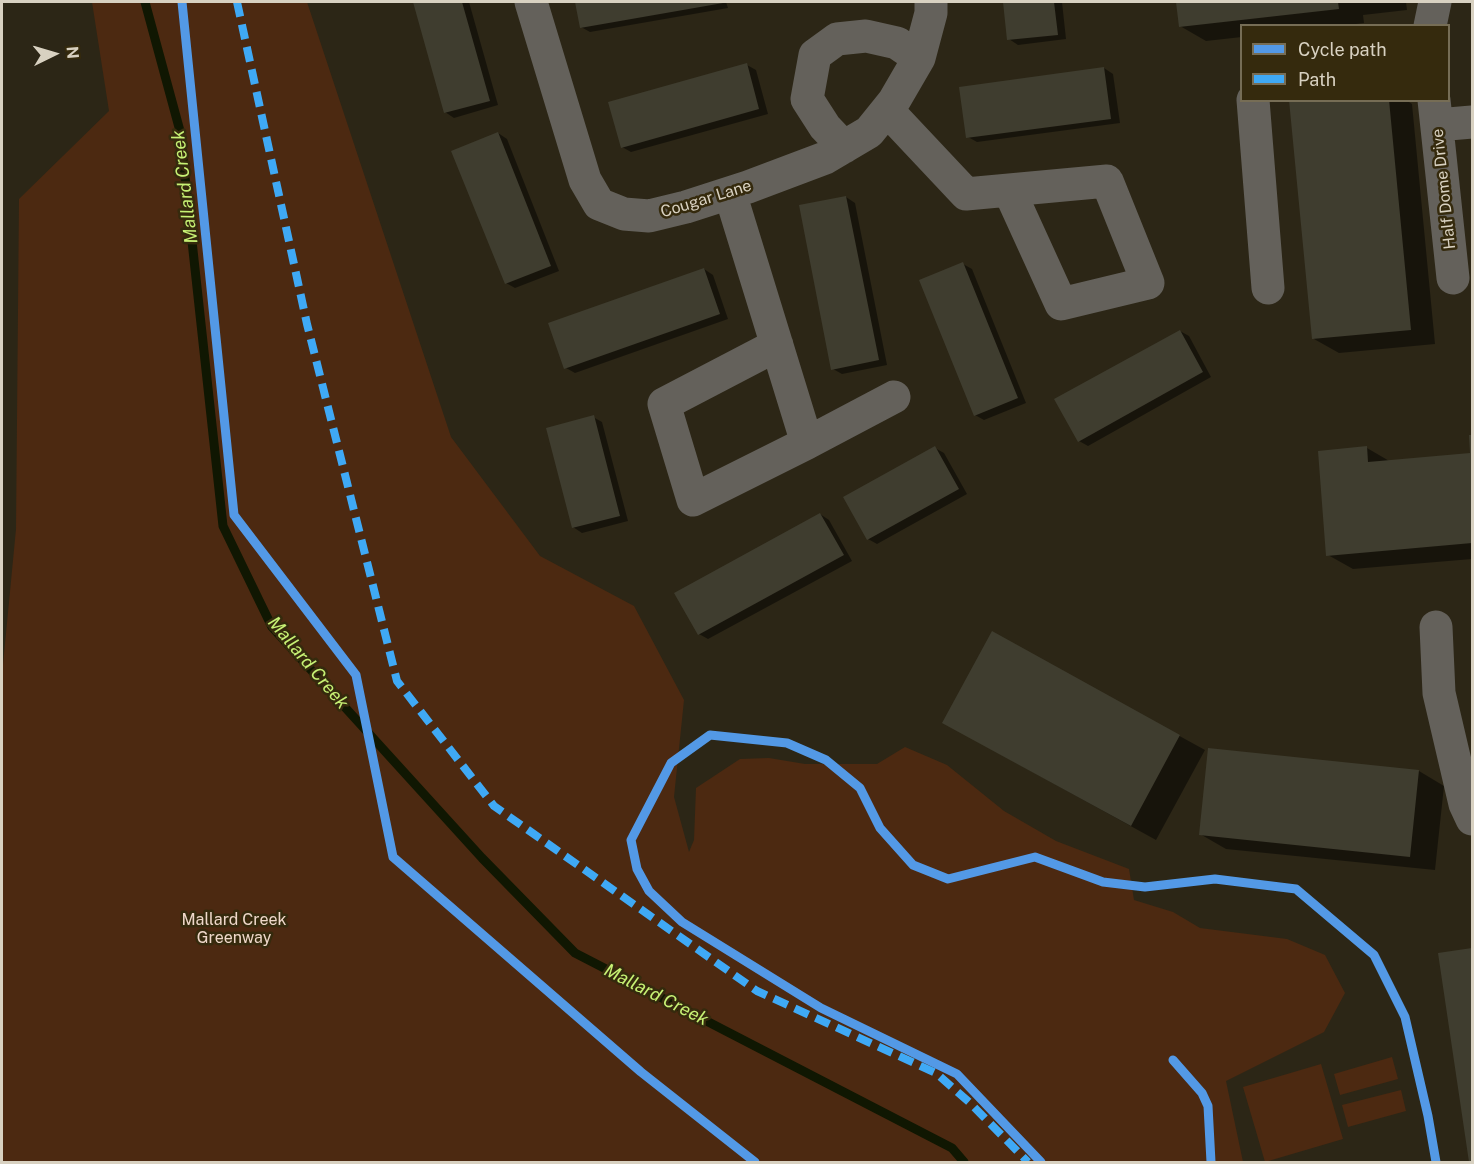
<!DOCTYPE html>
<style>
body{margin:0}
#map{position:relative;width:1474px;height:1164px;overflow:hidden;background:#2c2616;font-family:"Public Sans",sans-serif}
canvas{display:block}
.frame{position:absolute;inset:0;border:3px solid #d8d1c1;pointer-events:none}
.legend{position:absolute;left:1240px;top:24px;width:210px;height:78px;box-sizing:border-box;background:#352a0d;border:2px solid #766d55;margin:0;padding:8px 10px;list-style:none;font-size:18px;color:#d8d1c1}
.legend li{display:flex;align-items:center;gap:12px;height:30px}
.legend b{width:30px;border:2px solid #766d55}
.north{position:absolute;left:24px;top:24px;width:60px;height:60px;-webkit-text-stroke:4px #352a0d;paint-order:stroke;rotate:85deg;font-size:16px;font-weight:700;line-height:24px;text-align:center;color:#d8d1c1}
.north::after{content:'';display:block;margin:auto;width:21px;height:27px;background:#d8d1c1;clip-path:polygon(50% 0,100% 100%,50% 72%,0 100%)}
</style>
<div id="map">
<canvas width="1474" height="1164"></canvas>
<div class="frame"></div>
<ul class="legend">
<li><b style="height:8px;background:#5399e6"></b>Cycle path</li>
<li><b style="height:8px;background:#3fa9f5"></b>Path</li>
</ul>
<div class="north">N</div>
</div>
<script>
const c = document.querySelector('canvas').getContext('2d');
c.lineJoin = 'round';
function paint(path, color) { c.fillStyle = color; c.fill(path, 'evenodd'); }
function stroke(path, color, width, dash) { c.strokeStyle = color; c.lineWidth = width; c.lineCap = dash ? 'butt' : 'round'; c.setLineDash(dash || []); c.stroke(path); }
function label(font, color, halo, rows, align = 'center') {
  c.font = font + ' "Public Sans",sans-serif'; c.lineWidth = 5; c.setLineDash([]); c.textBaseline = 'middle'; c.strokeStyle = halo; c.fillStyle = color; for (const [text, x, y, turn = 0] of rows) {
    c.save(); c.translate(x, y); c.rotate((+turn || 0) * Math.PI / 180); c.textAlign = isNaN(turn) ? turn : align; if (halo) c.strokeText(text, 0, 0); c.fillText(text, 0, 0); c.restore();
  }
}
paint(new Path2D(`
 M92 2H307L451 437 540 556 634 606 684 700 674 797 689 852 694 840 696 788 740 759 769 758 805 764H877L905 747 947 765 1004 811 1056 841 1129 869 1134 900 1173 912 1200 928 1287 939 1325 955 1345 993 1324 1032 1226 1081 1243 1162H2V675L16 529 19 199 109 111Z
 M1392 1057 1398 1079 1340 1095 1334 1074Z
 M1321 1064 1343 1139 1265 1162 1243 1087Z
 M1401 1090 1406 1111 1348 1127 1342 1105Z`), '#4c2911');
paint(new Path2D(`
 M415 2H469L498 105 454 118 445 112Z
 M576 2H726L728 8 590 32 581 27Z
 M1004 2H1062L1066 39 1018 45 1009 39Z
 M1177 2H1406L1407 10 1363 15 1364 23 1340 26H1242V37L1206 41 1180 26Z
 M747 65 756 70 768 114 631 152 622 147Z
 M1104 68 1113 74 1120 123 977 142 968 137Z
 M1291 100H1406L1412 104 1435 344 1339 353 1314 339Z
 M498 133 507 139 559 271 515 288 506 283Z
 M846 197 855 203 887 365 842 374 833 369Z
 M963 264 972 269 1026 403 984 420 975 415Z
 M704 269 713 275 728 319 575 373 566 368Z
 M1180 331 1189 336 1211 377 1088 446 1079 441Z
 M593 417 602 422 628 521 582 533 573 527Z
 M1472 436V559L1353 569 1328 555 1367 448 1391 462 1472 455 1470 437Z
 M935 448 944 453 967 494 877 544 868 539Z
 M820 514 829 520 852 561 708 639 699 634Z
 M992 633 1205 750 1156 840 969 737Z
 M1419 771 1444 786 1435 870 1226 849 1200 834Z
 M1472 949V1162H1471L1440 954Z`), '#0007');
stroke(new Path2D(`
 M145 2 180 131 223 526 272 627 482 858 575 953 952 1148 964 1162`), '#101702', 9);
paint(new Path2D(`
 M413 2H462L490 101 444 113Z
 M575 2H723V3L580 28Z
 M1003 2H1054L1058 35 1007 40Z
 M1176 2H1338L1339 9 1179 27Z
 M747 63 759 109 621 148 608 102Z
 M1104 67 1111 119 966 138 959 87Z
 M1289 100H1389L1411 330 1312 339Z
 M498 132 551 266 505 284 451 151Z
 M846 196 879 360 831 370 799 205Z
 M963 262 1018 398 974 416 919 280Z
 M704 268 720 314 564 369 548 323Z
 M1180 330 1203 372 1078 442 1054 399Z
 M594 415 620 516 572 528 546 428Z
 M1469 435H1472V543L1326 556 1318 451 1367 446 1368 462 1470 453Z
 M935 446 959 489 867 540 843 497Z
 M820 513 844 555 698 635 674 593Z
 M992 631 1180 735 1131 826 942 723Z
 M1208 748 1419 770 1410 857 1199 835Z
 M1472 948V1162H1469L1438 953Z`), '#3f3d2f');
stroke(new Path2D(`
 M531 2 585 180 599 204 624 214 649 216 686 207 748 187 825 158 869 132 894 101 919 58 931 13V2
 M1430 26 1435 2
 M1253 100 1268 288
 M1434 100 1453 278
 M887 110 966 194 1107 181 1148 283 1061 304 1009 190
 M1437 125 1472 122
 M844 147 825 127 807 99 815 55 837 39 866 36 897 43 919 58
 M730 193 807 443 693 500 664 404 777 345
 M807 443 894 397
 M1436 627 1439 693 1465 804 1472 819`), '#64615b', 33);
stroke(new Path2D(`
 M237 2 307 324 397 681 494 806 757 991 936 1073 969 1102 1028 1162`), '#3fa9f5', 8, [15, 8]);
stroke(new Path2D(`
 M182 2 234 515 356 675 393 857 641 1072 755 1162
 M1173 1060 1202 1093 1208 1106 1211 1162
 M1041 1162 957 1074 821 1008 682 922 649 891 637 869 631 840 671 763 710 735 787 743 826 760 860 788 880 828 913 865 948 879 1035 857 1103 882 1145 887 1215 879 1296 889 1374 955 1405 1017 1428 1116 1436 1162`), '#5399e6', 9);
label('16px', '#d8d1c1', '#352a0d', [
 ["Half Dome Drive",1444,189,-96],
 ["Cougar Lane",706,199,-17]
]);
label('16px', '#efd8ca', '#352a0d', [
 ["Mallard Creek",234,920],
 ["Greenway",234,938]
]);
label('italic 18px', '#c7f174', '#352a0d', [
 ["Mallard Creek",185,187,-97],
 ["Mallard Creek",308,663,50],
 ["Mallard Creek",656,995,27]
]);
</script>
